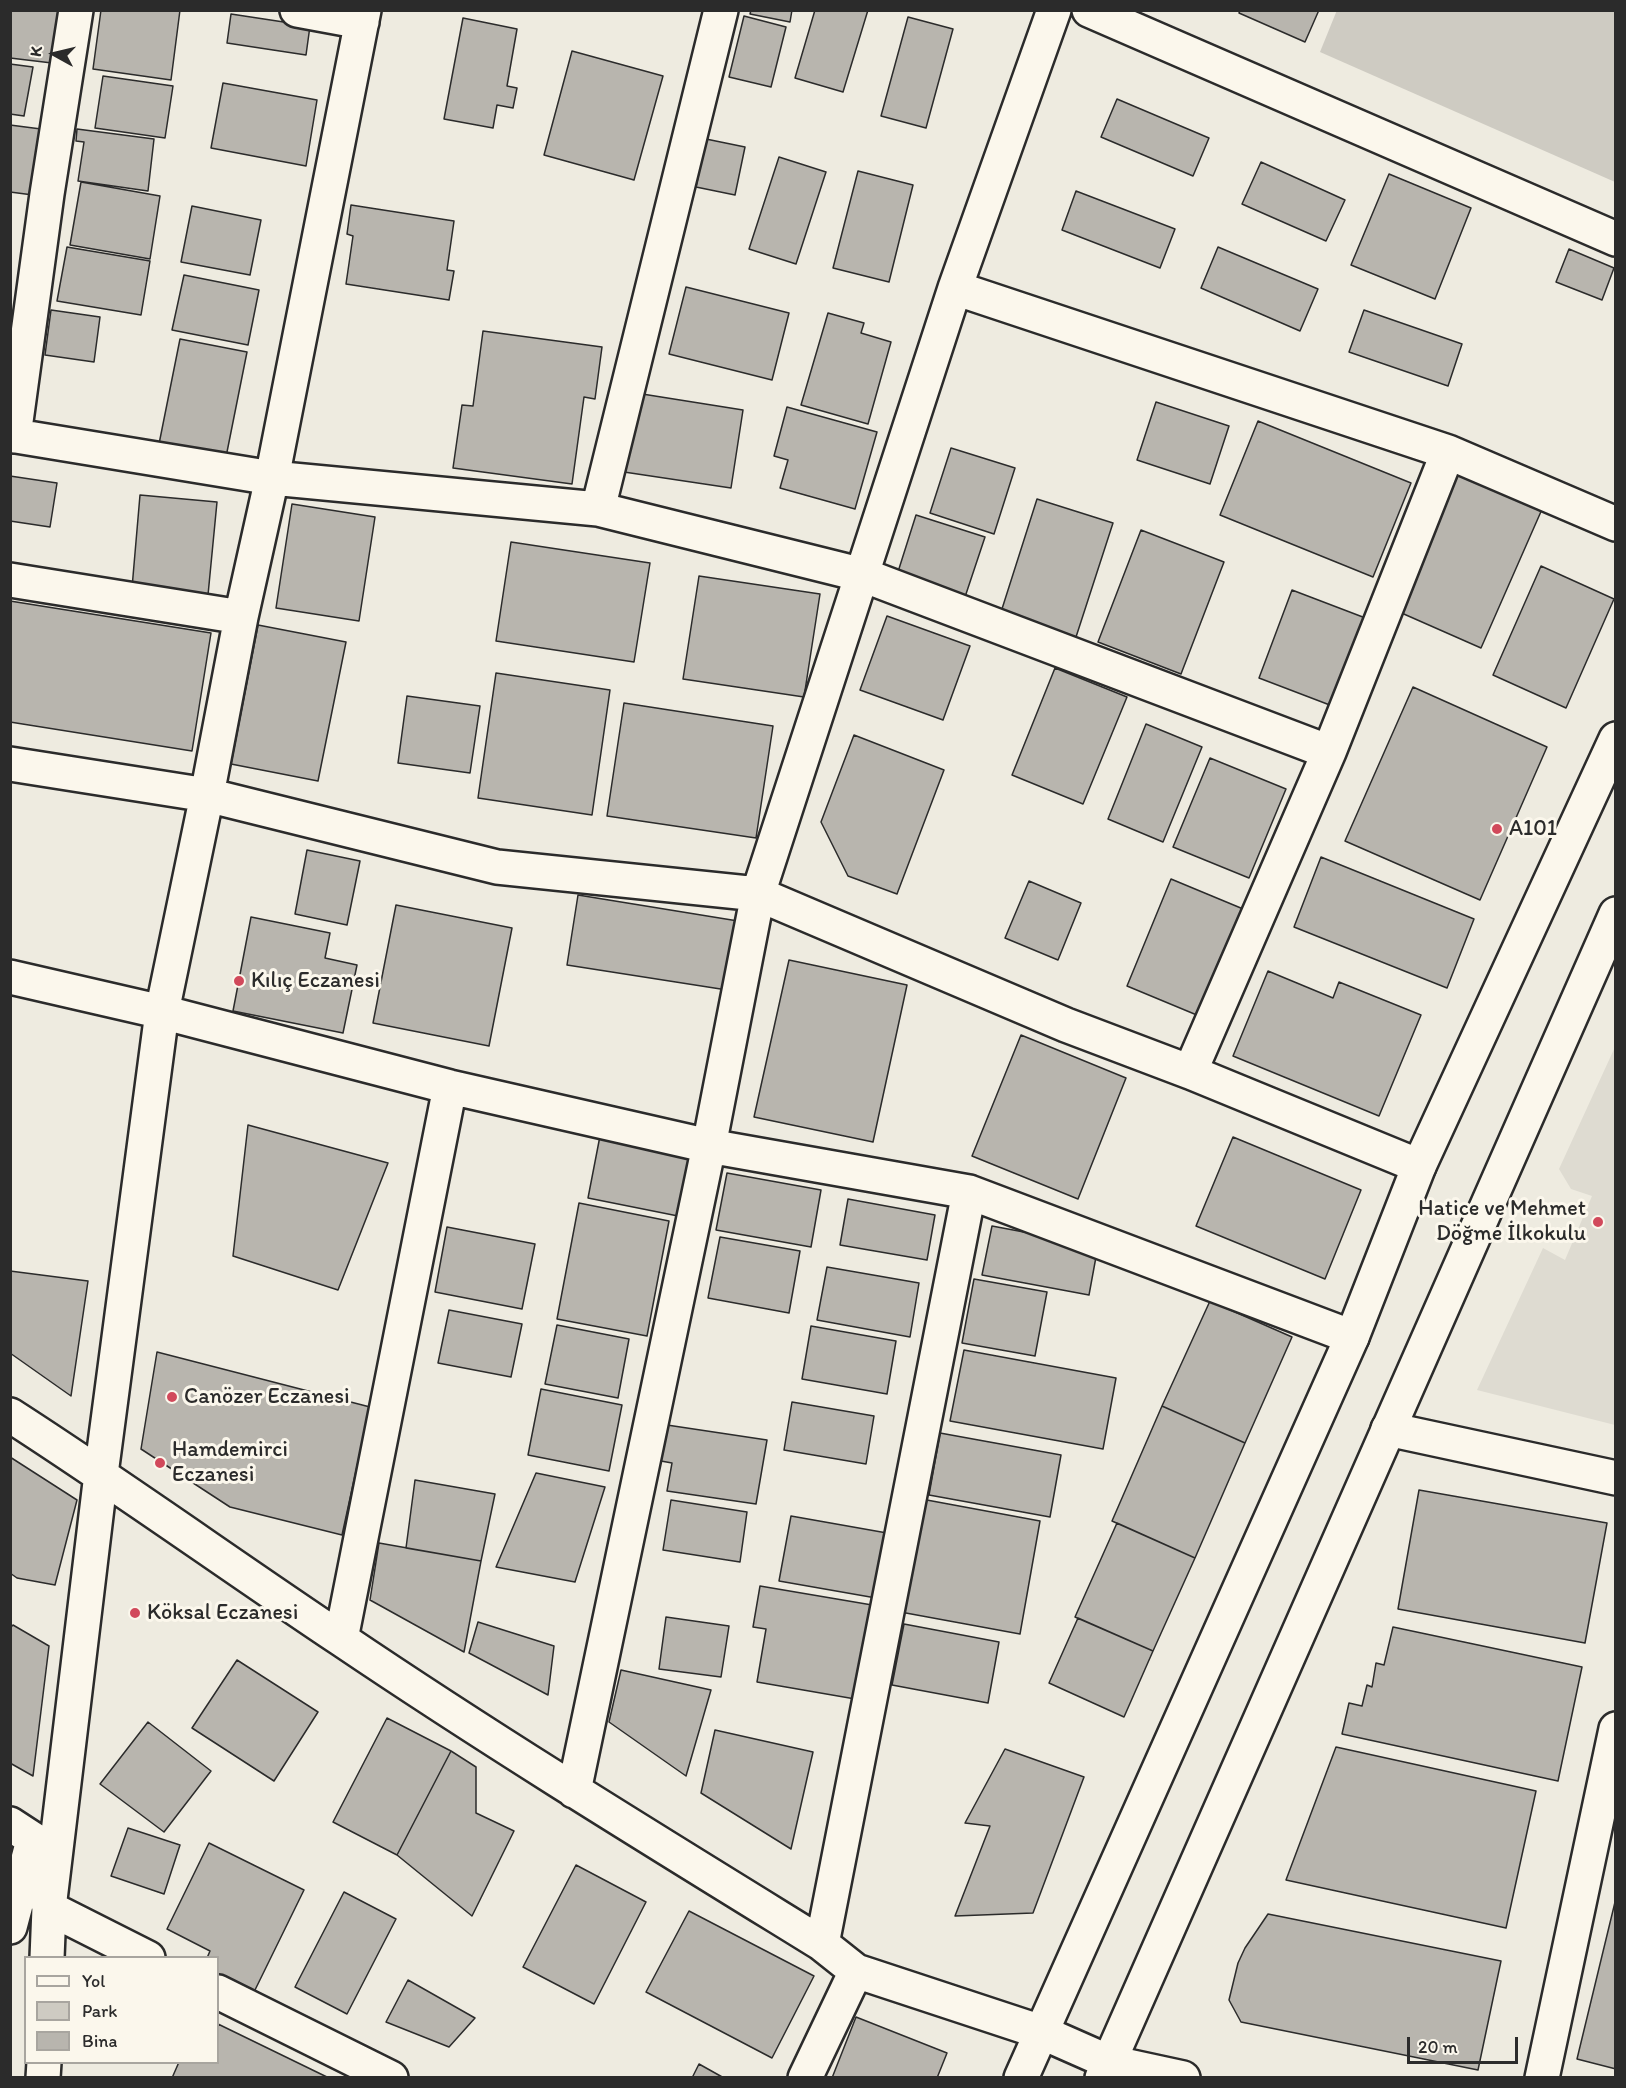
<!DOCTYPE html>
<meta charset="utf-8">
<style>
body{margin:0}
#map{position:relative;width:1626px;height:2088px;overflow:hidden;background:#eeebe0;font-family:Itim,sans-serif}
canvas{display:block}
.frame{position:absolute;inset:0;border:12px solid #2b2b2b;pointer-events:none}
.legend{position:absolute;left:24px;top:1956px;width:195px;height:108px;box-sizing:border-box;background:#fbf7ec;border:2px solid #a8a59f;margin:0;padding:8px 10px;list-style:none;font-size:18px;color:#2b2b2b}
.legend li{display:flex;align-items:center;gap:12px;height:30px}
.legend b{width:30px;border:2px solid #a8a59f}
.north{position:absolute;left:24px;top:24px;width:60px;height:60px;-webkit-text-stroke:4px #fbf7ec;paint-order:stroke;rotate:278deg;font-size:16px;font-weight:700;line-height:24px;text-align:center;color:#2b2b2b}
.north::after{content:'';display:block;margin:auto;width:21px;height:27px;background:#2b2b2b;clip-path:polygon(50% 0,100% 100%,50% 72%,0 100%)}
.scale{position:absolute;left:1407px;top:2037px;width:111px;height:27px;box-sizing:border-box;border:3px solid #2b2b2b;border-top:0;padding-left:8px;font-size:18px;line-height:21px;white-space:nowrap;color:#2b2b2b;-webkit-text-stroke:4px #fbf7ec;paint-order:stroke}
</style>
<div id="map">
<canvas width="1626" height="2088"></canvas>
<div class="frame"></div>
<ul class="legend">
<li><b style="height:8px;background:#fbf7ec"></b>Yol</li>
<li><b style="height:16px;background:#cecbc2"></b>Park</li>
<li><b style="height:16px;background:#b8b5ae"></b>Bina</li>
</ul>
<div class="north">K</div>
<div class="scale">20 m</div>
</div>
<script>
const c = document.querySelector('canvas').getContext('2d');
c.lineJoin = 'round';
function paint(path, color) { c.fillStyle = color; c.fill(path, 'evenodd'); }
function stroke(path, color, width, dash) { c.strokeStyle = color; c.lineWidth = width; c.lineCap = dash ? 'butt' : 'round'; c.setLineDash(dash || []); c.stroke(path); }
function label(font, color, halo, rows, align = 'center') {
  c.font = font + ' Itim,sans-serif'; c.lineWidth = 6; c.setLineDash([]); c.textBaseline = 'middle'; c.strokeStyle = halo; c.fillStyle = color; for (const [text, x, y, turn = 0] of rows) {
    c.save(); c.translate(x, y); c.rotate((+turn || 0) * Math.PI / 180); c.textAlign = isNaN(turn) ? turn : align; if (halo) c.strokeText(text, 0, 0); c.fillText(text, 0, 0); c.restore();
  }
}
paint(new Path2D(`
 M1615 1047V1425L1477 1390 1543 1248 1565 1260 1592 1196 1571 1189 1559 1169Z`), '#dedbd1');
paint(new Path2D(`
 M1337 10 1615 11V182L1320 52Z`), '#cecbc2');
const building = new Path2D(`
 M10 10H58L52 63 10 58Z
 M101 10H180L171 80 93 69Z
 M751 10H792L790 22 750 14Z
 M815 10H868L843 92 795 78Z
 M1240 10H1319L1305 42 1239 13Z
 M231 14 310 26 306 55 227 43Z
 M744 16 786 27 771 87 729 77Z
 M908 17 953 29 926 128 881 116Z
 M463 18 517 29 507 86 517 88 513 108 497 105 493 128 444 119Z
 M572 51 663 76 634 180 544 155Z
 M10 64 33 67 24 116 10 114Z
 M103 76 173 86 165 138 95 128Z
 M223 83 317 100 306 166 211 148Z
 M1117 99 1209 138 1193 176 1101 137Z
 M10 125 41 129 33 195 10 192Z
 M77 129 154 139 148 191 78 181 84 142 76 141Z
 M706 139 745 147 735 195 696 187Z
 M779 157 826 172 796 264 749 249Z
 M1261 162 1345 200 1326 241 1242 204Z
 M858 171 913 185 889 282 833 268Z
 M1389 174 1471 208 1435 299 1351 265Z
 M81 182 160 196 150 259 70 245Z
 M1076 191 1175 229 1160 268 1062 230Z
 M351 205 454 221 447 270 454 271 449 300 346 284 353 236 347 234Z
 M192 206 261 220 250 275 181 262Z
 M67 247 150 261 141 315 57 301Z
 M1218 247 1318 289 1300 331 1201 288Z
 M1569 249 1614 268 1602 300 1556 282Z
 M184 275 259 290 248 345 172 330Z
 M686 287 789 313 772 380 669 354Z
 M51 310 100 317 94 362 45 355Z
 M1364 310 1462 344 1448 386 1349 352Z
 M828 313 864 323 861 333 891 342 868 424 801 405Z
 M483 331 602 347 595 399 584 397 572 484 453 468 462 405 473 406Z
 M180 339 247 352 226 457 159 444Z
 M636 393 743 410 731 488 624 472Z
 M1156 402 1229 426 1210 484 1137 460Z
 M787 407 877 432 855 509 780 488 788 460 774 456Z
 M1258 421 1411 483 1373 577 1220 515Z
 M951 448 1015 468 994 534 930 513Z
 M1460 469 1543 507 1481 648 1397 611Z
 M10 476 57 483 50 527 10 521Z
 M140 495 217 502 208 595 132 588Z
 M1037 499 1113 523 1076 637 1001 612Z
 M292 504 375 517 359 621 276 608Z
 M916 515 985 537 965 597 897 575Z
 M1141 530 1224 562 1181 674 1098 642Z
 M511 542 650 563 634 662 496 641Z
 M1541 566 1614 599 1566 708 1493 675Z
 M699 576 820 594 804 697 683 679Z
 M1292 590 1368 619 1335 707 1259 678Z
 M10 601 211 633 192 751 10 722Z
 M887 616 970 646 943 720 860 690Z
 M258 625 346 642 318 781 231 764Z
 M1055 668 1127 697 1083 804 1012 775Z
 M496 673 610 690 592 815 478 798Z
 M1413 687 1547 747 1480 900 1345 841Z
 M407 696 480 706 470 773 398 763Z
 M624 703 773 726 756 838 607 816Z
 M1146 724 1202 747 1163 842 1108 819Z
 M854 735 944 770 897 894 848 876 821 822Z
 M1210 758 1286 789 1249 878 1173 847Z
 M307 850 360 861 347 925 295 914Z
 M1321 857 1474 919 1447 988 1294 927Z
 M1171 879 1248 911 1204 1018 1127 986Z
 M1029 881 1081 903 1058 960 1005 938Z
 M578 895 738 921 727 990 567 965Z
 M396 905 512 928 489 1046 373 1023Z
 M251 917 330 933 325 958 357 965 343 1033 233 1011Z
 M789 960 907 985 873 1142 754 1117Z
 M1268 971 1333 998 1339 982 1421 1015 1379 1116 1233 1056Z
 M1021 1035 1126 1078 1078 1199 972 1156Z
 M248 1125 388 1163 338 1290 233 1256Z
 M600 1136 695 1154 683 1217 588 1198Z
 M1233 1137 1361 1190 1325 1279 1196 1226Z
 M727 1173 821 1190 811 1247 716 1230Z
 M848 1199 935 1215 927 1260 840 1245Z
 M579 1203 669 1221 647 1336 557 1319Z
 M992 1226 1098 1246 1089 1295 982 1275Z
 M447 1227 535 1244 522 1309 435 1292Z
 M720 1237 800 1251 789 1313 708 1298Z
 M827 1267 919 1283 910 1337 817 1320Z
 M10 1271 88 1281 71 1396 10 1353Z
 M974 1279 1047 1292 1035 1356 962 1343Z
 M1210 1301 1292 1337 1245 1443 1162 1406Z
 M449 1310 522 1324 511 1377 438 1363Z
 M557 1325 629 1339 618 1398 545 1384Z
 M811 1326 896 1341 887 1394 802 1379Z
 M964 1350 1116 1378 1103 1449 950 1421Z
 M157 1352 370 1407 342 1535 230 1507 141 1449Z
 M541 1389 622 1405 609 1471 528 1455Z
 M792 1402 874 1416 866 1464 784 1450Z
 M1162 1406 1245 1443 1195 1558 1112 1521Z
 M667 1425 767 1440 756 1504 667 1491 672 1463 661 1461Z
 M940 1433 1061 1455 1050 1517 929 1495Z
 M10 1457 77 1500 55 1585 17 1578 10 1573Z
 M536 1473 605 1487 575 1582 496 1567Z
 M415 1480 495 1494 481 1561 406 1548Z
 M1419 1490 1607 1523 1585 1643 1398 1609Z
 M916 1498 1040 1521 1020 1634 895 1611Z
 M671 1500 747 1512 740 1562 663 1550Z
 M791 1516 887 1533 876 1598 779 1581Z
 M1117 1523 1195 1558 1153 1651 1075 1617Z
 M379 1543 481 1561 464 1652 370 1600Z
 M760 1586 878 1606 861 1700 757 1682 766 1629 753 1627Z
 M666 1617 729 1626 721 1677 659 1669Z
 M1078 1618 1153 1651 1124 1717 1049 1683Z
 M478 1622 554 1646 548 1695 469 1653Z
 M904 1624 999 1642 988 1703 892 1685Z
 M13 1625 49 1646 33 1776 10 1763V1628Z
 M1393 1627 1582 1667 1558 1781 1342 1734 1349 1703 1362 1706 1367 1685 1372 1687 1376 1663 1384 1665Z
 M237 1660 318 1712 274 1781 192 1728Z
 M621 1670 711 1690 686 1776 609 1722Z
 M387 1718 451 1751 397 1855 333 1822Z
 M148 1722 211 1771 164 1832 100 1784Z
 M715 1730 813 1752 791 1849 701 1793Z
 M1336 1747 1536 1791 1506 1928 1286 1880Z
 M1005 1749 1084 1777 1033 1913 955 1916 990 1826 965 1823Z
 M451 1751 476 1767V1813L514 1831 472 1916 397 1855Z
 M128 1828 180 1845 164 1894 111 1876Z
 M209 1843 304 1890 254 1992 218 1974V1958H207L210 1951 167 1929Z
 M576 1865 646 1902 594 2004 523 1967Z
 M344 1892 396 1919 347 2014 295 1987Z
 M1616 1898V2069L1577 2059Z
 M689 1911 814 1976 772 2058 646 1992Z
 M1268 1914 1501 1961 1478 2070 1241 2022 1229 2000 1238 1963 1245 1948Z
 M408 1980 475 2018 449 2047 386 2022Z
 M856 2017 947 2053 937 2078H832Z
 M218 2024 329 2078H172L179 2062H218Z
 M699 2064 724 2078H692Z`);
paint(building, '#b8b5ae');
stroke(building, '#2b2b2b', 1.5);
const street = new Path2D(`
 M297 10 362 22
 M1089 10 1616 239
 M955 288 1448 452 1329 752 1190 1072
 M10 435 272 478 598 509 863 575 1329 752
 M14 436 47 194 76 10
 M1448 452 1616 524
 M598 509 721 10
 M10 580 241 617
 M10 764 207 795 497 867 758 894 1066 1025 1190 1072 1419 1166
 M10 977 162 1012 450 1087 709 1146 969 1192 1352 1337
 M10 1415C122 1487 230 1565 341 1639 498 1745 660 1844 822 1944L856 1971 1041 2032 1109 2062 1183 2078
 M1388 1429 1616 1478
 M341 1639 450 1087
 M574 1791 709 1146 758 894 955 288 1054 10
 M10 1824 33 1839 49 1908 148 1958
 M10 1927 32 1844
 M822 1944 969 1192
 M47 1958 49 1908 101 1474 162 1012 207 795 241 617 272 478 364 10
 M218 1992 391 2078
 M43 2078 44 2062
 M805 2078 856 1971
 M1542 2078 1616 1729`);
const secondary = new Path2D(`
 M1021 2078 1352 1337 1419 1166 1616 739
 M1102 2078 1616 914`);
stroke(street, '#2b2b2b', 38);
stroke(secondary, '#2b2b2b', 38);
stroke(street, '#fbf7ec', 33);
stroke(secondary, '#fbf7ec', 33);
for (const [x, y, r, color] of [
 [1497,829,6,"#d1495b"],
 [239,981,6,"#d1495b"],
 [1598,1222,6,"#d1495b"],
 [172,1397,6,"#d1495b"],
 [160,1463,6,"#d1495b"],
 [135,1613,6,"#d1495b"]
]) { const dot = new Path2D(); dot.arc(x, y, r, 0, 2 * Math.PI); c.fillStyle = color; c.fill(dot); stroke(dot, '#fbf7ec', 2); }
label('22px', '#2b2b2b', '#fbf7ec', [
 ["A101",1509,829],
 ["Kılıç Eczanesi",251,981],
 ["Hatice ve Mehmet",1586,1209,"right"],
 ["Döğme İlkokulu",1586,1234,"right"],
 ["Canözer Eczanesi",184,1397],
 ["Hamdemirci",172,1450],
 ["Eczanesi",172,1475],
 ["Köksal Eczanesi",147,1613]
], 'left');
</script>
